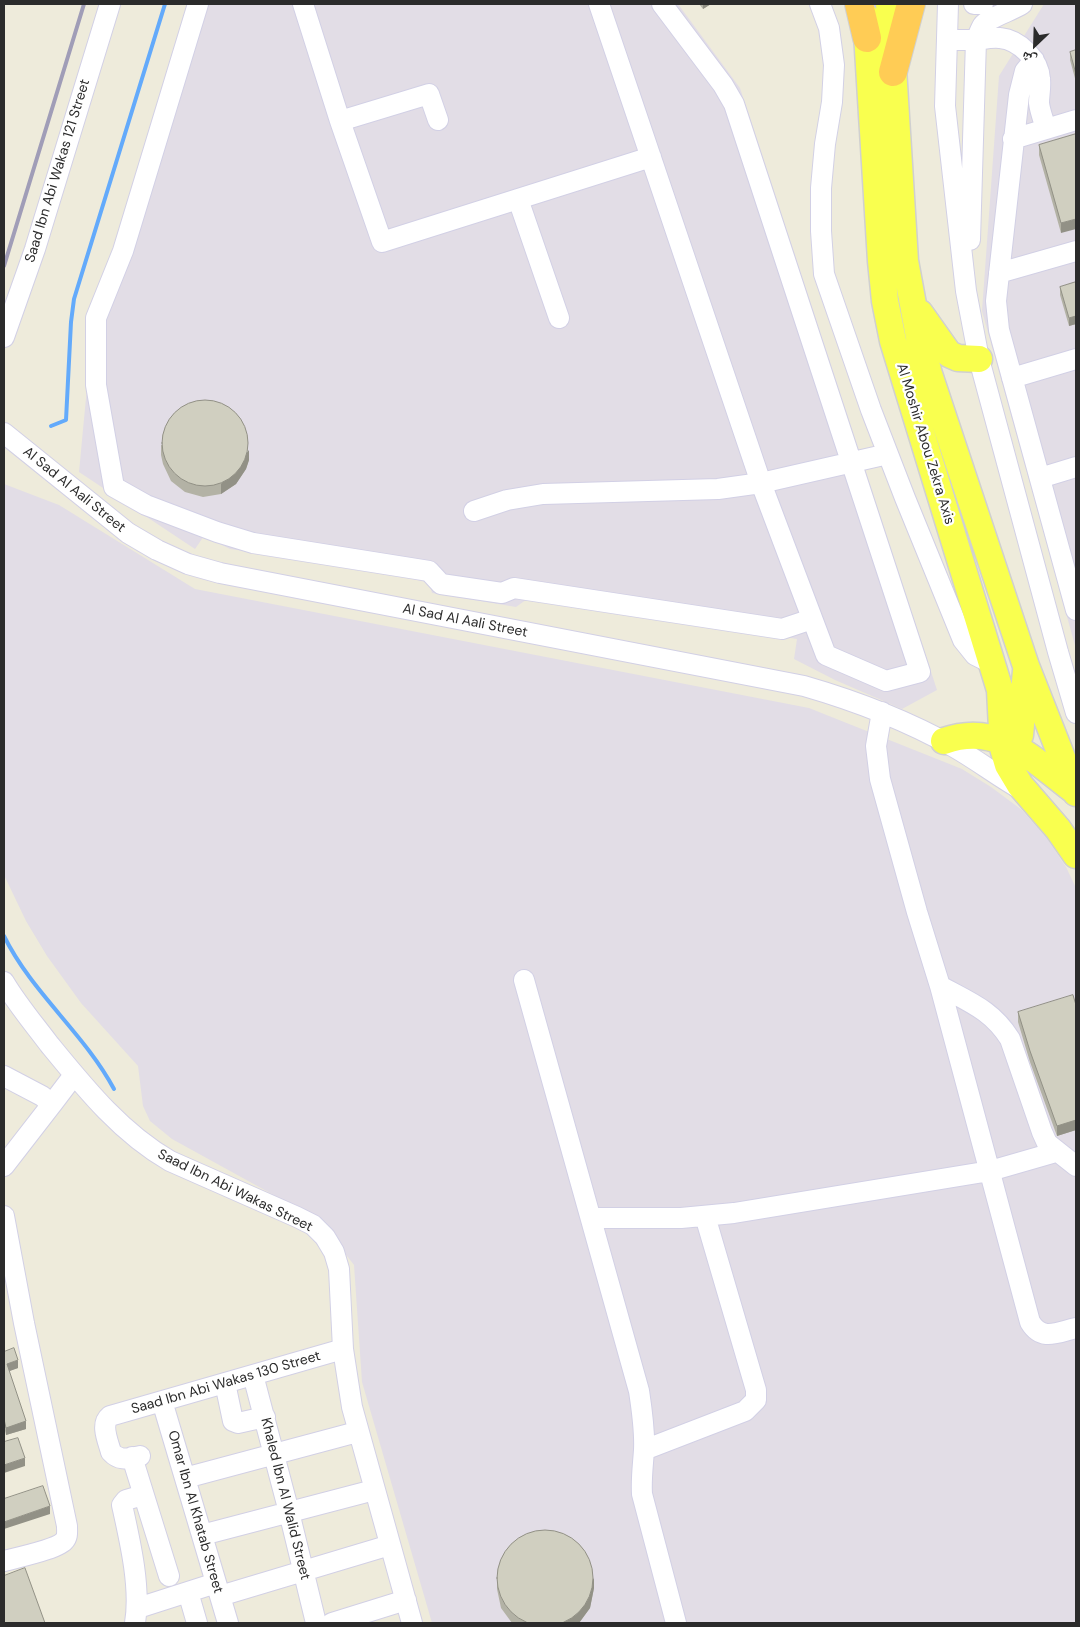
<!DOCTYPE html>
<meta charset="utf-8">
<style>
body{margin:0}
#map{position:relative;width:1080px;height:1627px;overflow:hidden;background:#eeebdb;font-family:"DM Sans","Noto Naskh Arabic",sans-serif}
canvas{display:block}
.frame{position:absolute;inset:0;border:5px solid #2b2b2b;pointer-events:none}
.north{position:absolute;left:1010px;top:20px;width:50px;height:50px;-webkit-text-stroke:4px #fff;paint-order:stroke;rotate:204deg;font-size:14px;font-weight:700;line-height:20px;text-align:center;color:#2b2b2b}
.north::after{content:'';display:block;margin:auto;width:18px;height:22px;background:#2b2b2b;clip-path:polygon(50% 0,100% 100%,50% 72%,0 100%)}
</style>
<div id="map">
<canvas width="1080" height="1627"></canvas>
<div class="frame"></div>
<div class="north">ش</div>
</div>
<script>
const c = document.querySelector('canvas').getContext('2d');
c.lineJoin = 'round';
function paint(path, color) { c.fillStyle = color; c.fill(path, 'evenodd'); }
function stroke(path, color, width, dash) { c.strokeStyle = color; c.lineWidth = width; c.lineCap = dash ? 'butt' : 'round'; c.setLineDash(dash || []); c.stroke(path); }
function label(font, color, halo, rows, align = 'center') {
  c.font = font + ' "DM Sans",sans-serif'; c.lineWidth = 4.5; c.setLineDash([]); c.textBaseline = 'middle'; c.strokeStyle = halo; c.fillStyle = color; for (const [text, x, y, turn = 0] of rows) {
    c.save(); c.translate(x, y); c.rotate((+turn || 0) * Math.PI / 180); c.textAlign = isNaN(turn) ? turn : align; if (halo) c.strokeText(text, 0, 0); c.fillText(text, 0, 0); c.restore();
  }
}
paint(new Path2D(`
 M187 4H678L740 88 937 690 902 709 835 680 794 659 797 639 530 597 516 607 432 593 429 583 372 569 230 549 204 536 195 549 79 472 94 313Z
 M1044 4H1076V649L982 311 999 76Z
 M4 484 59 505 195 589 809 708 962 769 991 787 1022 810 1047 838 1066 867 1076 888V1623H432L362 1382 354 1265 319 1220 172 1139 150 1121 143 1106 138 1066 81 1003 47 956 26 921 4 875Z`), '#e2dde6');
stroke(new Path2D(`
 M51 426 66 420 71 322 74 299 165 4
 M4 936C32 993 84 1033 114 1089`), '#63aafb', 4);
const minor = new Path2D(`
 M198 4 123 251 96 318V385L114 487 146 505 217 532 253 543 429 571 441 584 502 593 514 588 782 629 812 619
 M303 4 340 121 429 94 438 120
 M599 4 761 483 826 655 886 681 920 672 734 104 723 85 662 4
 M820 4 829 28 834 65 832 102 825 144 821 188V231L824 274 871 410 905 498 963 640 975 655 993 664
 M948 4 945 106 966 291 979 359 1058 652 1076 713
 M974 4H983
 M1022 4C1013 10 987 19 983 25 980 30 978 36 976 40 984 39 992 37 1000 38 1020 40 1039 60 1040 79 1041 87 1039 95 1039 103 1040 112 1044 121 1046 129
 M947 40H976L970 240
 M1034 60 1025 71 1019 95 996 301 999 330 1076 610
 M340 121 382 242 651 157
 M1013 139 1076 120
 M518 199 559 318
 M999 273 1076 251
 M4 337 35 249 110 4
 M1012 378 1076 359
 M4 433 128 533 157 550 188 564 220 573 804 686C856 701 906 720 954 747 977 760 999 777 1022 790
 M1040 478 1076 467
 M474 511 507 500 543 494 718 489 761 483 888 454
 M882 712 876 746 880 779 917 912 940 986C969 1002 992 1010 1010 1039L1042 1132 1047 1143 1076 1166
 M524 980 639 1391C642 1411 645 1430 644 1450 643 1465 641 1479 642 1494L676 1623
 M4 982C17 1004 34 1024 49 1044 85 1088 121 1133 170 1161L297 1217 313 1225 325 1237 334 1252 339 1269 343 1349 352 1407 412 1623
 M940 986 1030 1322C1042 1342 1058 1332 1076 1328
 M4 1076 42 1096 52 1104 74 1075
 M4 1166 52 1104
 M4 1216 24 1323 67 1526C67 1532 68 1537 64 1541 57 1549 16 1558 4 1561
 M591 1218H681L734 1213 990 1171 1056 1152
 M253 1375 289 1512 316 1623
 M225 1383 233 1421 238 1423 265 1417
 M162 1401 228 1623
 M644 1450 745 1411 756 1400V1390L705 1216
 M140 1456C129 1458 120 1462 111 1452 108 1441 100 1424 110 1416L343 1349
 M132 1457 169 1576
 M185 1478 357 1432
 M202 1535 374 1490
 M188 1592 197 1623
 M220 1596 390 1545
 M138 1608 216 1583
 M135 1623C141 1588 130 1541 122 1505L126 1500 143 1495
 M332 1623 406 1600`);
const major = new Path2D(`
 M889 4 905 261 919 337 929 374 1026 666 1076 793
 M866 17 881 261 885 301 893 341 1000 690 1003 748 1008 765 1020 785 1058 829 1076 855
 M920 313 949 354 958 358 979 359
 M944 741C1000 721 1034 761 1076 792
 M1015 747 1020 735 1026 671`);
const highway = new Path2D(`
 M859 4 867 38
 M893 72 911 4`);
stroke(minor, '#d2d0e5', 22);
stroke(major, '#d0d0d0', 29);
stroke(highway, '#d0d0d0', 30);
stroke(minor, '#fff', 20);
stroke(major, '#f9ff4f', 26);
stroke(highway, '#fc5', 28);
stroke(new Path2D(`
 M4 266 84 4`), '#a09db7', 4);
paint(new Path2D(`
 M699 4H711L703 9Z
 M1076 50V82L1070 60V52Z
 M1076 134 1061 233 1039 155V145Z
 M1076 282V324L1069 326 1060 295V287Z
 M161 445 249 460 246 469 236 484 221 494 203 497 185 492 171 481 163 464 161 455Z
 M1076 1005V1130L1057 1136 1030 1062 1018 1022V1012Z
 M4 1352 18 1368 9 1371 26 1429 6 1435 4 1427Z
 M497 1578 594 1588 590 1608 579 1623H512L501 1608 497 1589Z`), '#b3b2a5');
paint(new Path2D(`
 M703 4H711L703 9Z
 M1076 219V229L1061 233V223Z
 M1076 316V324L1069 326V318Z
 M249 450V460L246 469 236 484 221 494V484Z
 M1076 1120V1130L1057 1136V1126Z
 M18 1360V1368L7 1372V1364Z
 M26 1421V1429L6 1435V1428Z
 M25 1458V1466L4 1473V1465Z
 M50 1506V1514L4 1529V1522Z
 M594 1578V1588L590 1608 579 1623H562Z`), '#929186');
const building = new Path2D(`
 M1076 50V74L1070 52Z
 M1076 134V219L1061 223 1039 145Z
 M1076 282V316L1069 318 1060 287Z
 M162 443a43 43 0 1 1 86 0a43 43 0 1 1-86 0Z
 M1073 995 1076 1005V1120L1057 1126 1030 1051 1018 1012Z
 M14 1348 18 1360 7 1364 26 1421 6 1428 4 1419V1352Z
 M18 1438 25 1458 4 1465V1442Z
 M43 1486 50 1506 4 1522V1499Z
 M497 1578a48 48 0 1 1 96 0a48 48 0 1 1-96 0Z
 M25 1568 45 1623H4V1576Z`);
paint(building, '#d0cfc0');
stroke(building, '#929186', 1);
label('14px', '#2b2b2b', '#fff', [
 ["Saad Ibn Abi Wakas 121 Street",58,171,-73],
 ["Al Moshir Abou Zekra Axis",925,444,73],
 ["Al Sad Al Aali Street",74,490,39],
 ["Al Sad Al Aali Street",465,621,11],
 ["Saad Ibn Abi Wakas Street",235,1191,26],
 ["Saad Ibn Abi Wakas 130 Street",226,1383,-16],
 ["Khaled Ibn Al Walid Street",285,1499,76],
 ["Omar Ibn Al Khatab Street",195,1512,74]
]);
</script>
